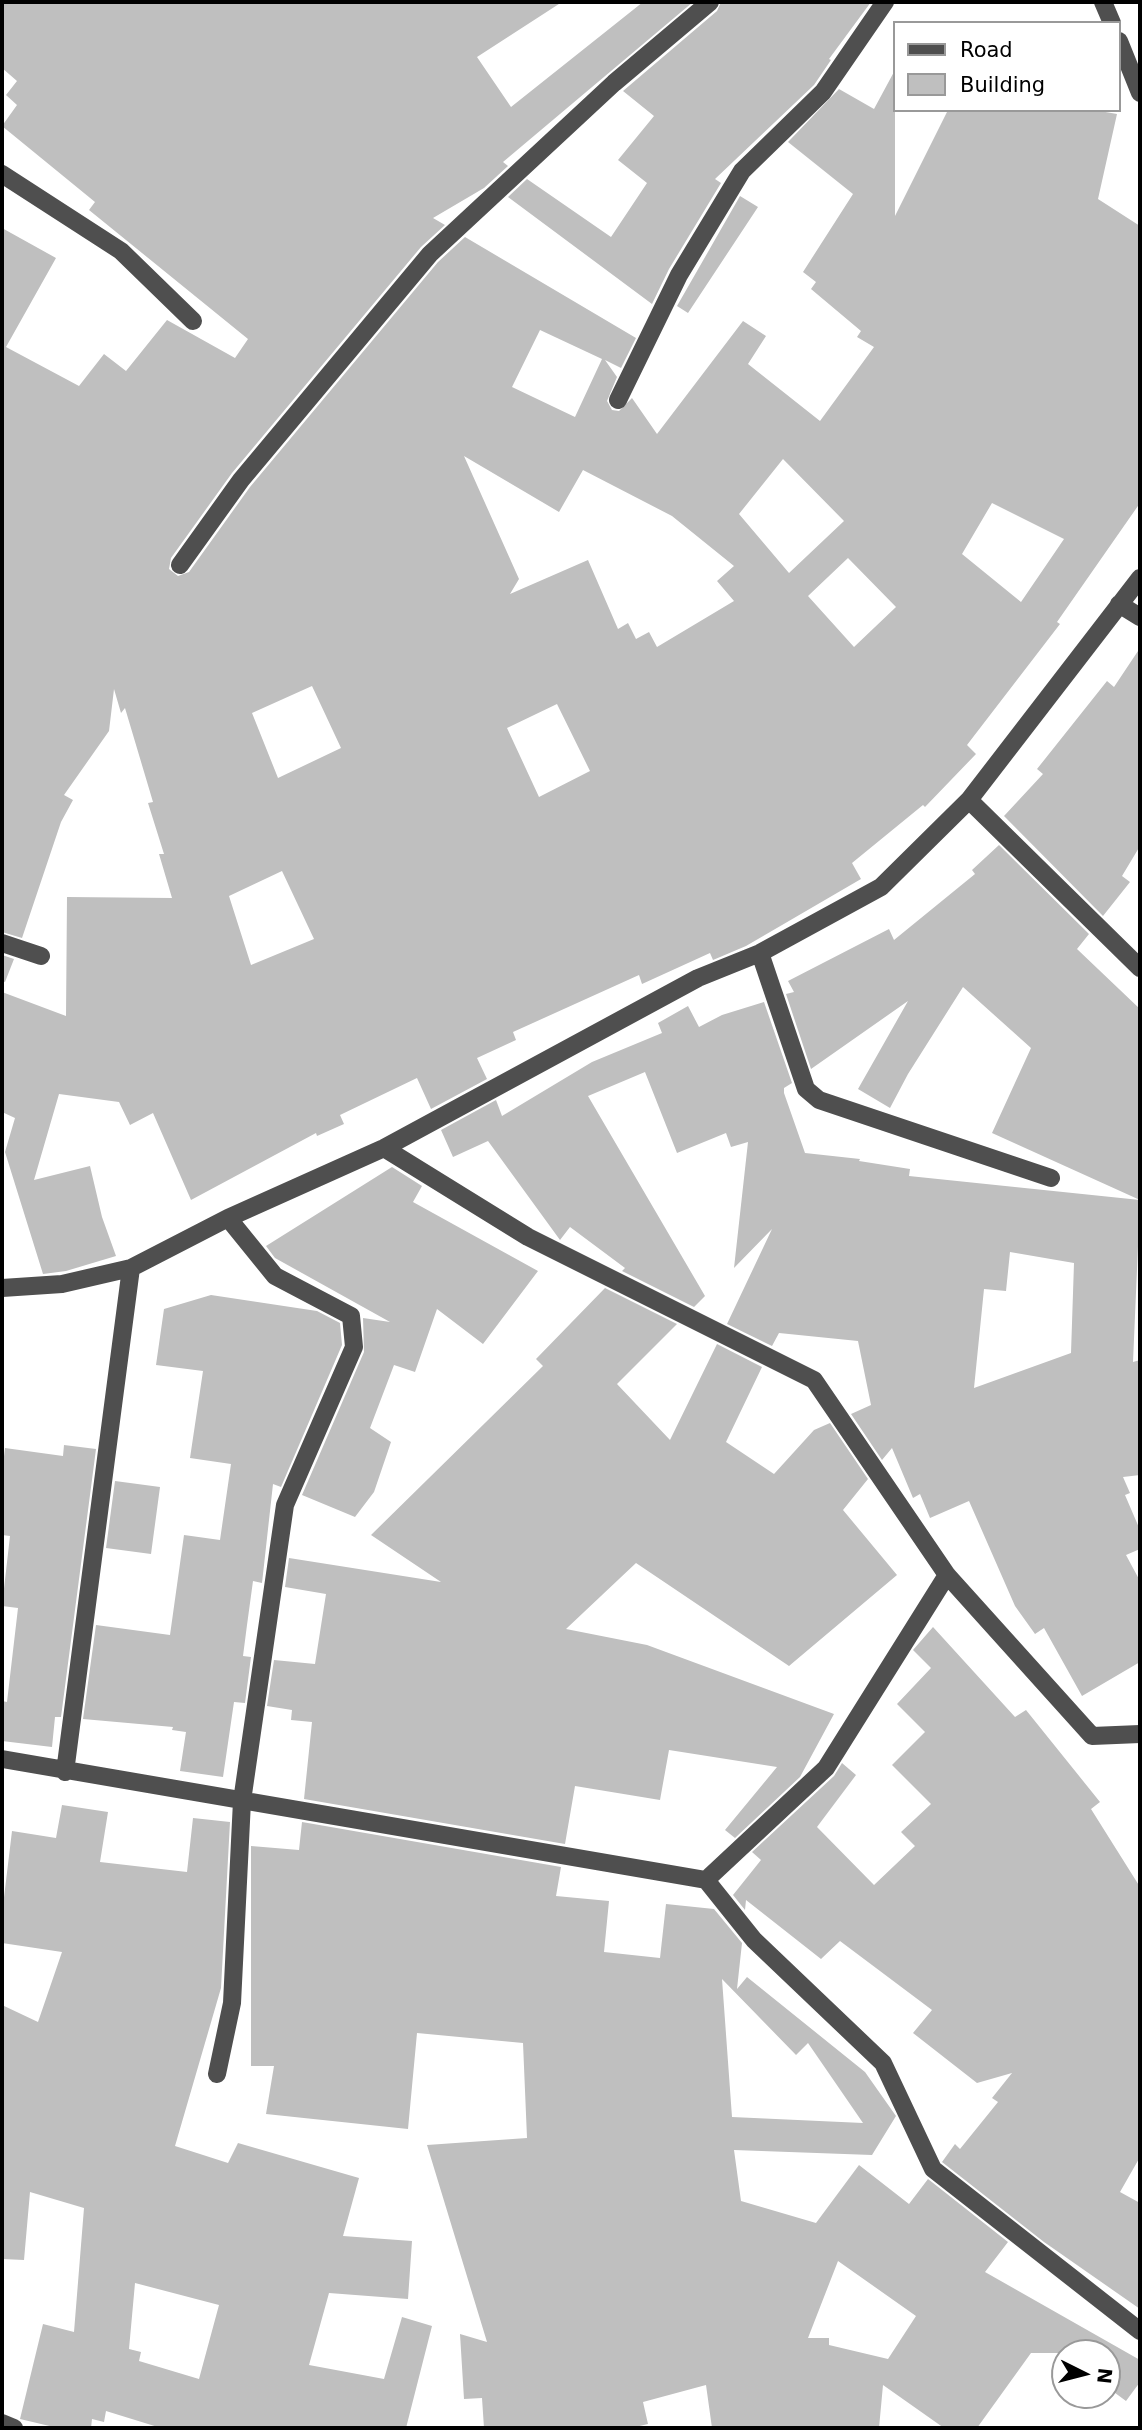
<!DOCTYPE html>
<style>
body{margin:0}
#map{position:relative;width:1142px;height:2430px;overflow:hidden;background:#fff;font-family:"DejaVu Sans",sans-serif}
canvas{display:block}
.frame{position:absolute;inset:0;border:4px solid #000;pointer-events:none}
.legend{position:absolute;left:893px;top:21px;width:228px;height:91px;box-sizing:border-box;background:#fff;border:2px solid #999;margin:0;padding:9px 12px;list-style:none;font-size:21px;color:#000}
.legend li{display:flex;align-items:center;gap:14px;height:35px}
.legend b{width:35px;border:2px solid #999}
.north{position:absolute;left:1051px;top:2339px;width:70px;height:70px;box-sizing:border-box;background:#fff;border:2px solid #999;border-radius:50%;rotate:96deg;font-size:19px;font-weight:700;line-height:28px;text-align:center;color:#000}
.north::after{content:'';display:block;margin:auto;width:24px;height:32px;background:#000;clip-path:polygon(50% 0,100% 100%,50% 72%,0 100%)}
</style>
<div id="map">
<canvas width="1142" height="2430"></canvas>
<div class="frame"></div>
<ul class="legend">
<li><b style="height:9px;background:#4f4f4f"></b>Road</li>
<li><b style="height:19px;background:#bfbfbf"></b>Building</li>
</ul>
<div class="north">N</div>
</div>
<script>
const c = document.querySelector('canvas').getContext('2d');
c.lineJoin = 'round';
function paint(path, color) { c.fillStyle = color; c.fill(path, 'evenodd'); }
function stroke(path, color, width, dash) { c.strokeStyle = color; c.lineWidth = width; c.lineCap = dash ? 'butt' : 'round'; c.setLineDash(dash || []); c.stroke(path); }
paint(new Path2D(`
 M2 2H562L477 57 511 107 643 2H693L503 162 508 166 484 188 433 218 445 225 421 247 232 473 171 558 169 569 178 576 189 572 250 487 438 262 465 237 636 338 621 368 605 360 617 377 607 401 612 410 619 411 632 398 657 434 743 321 766 336 748 364 820 421 874 347 857 337 861 331 811 289 816 282 803 272 853 194 788 142 839 89 874 109 895 70V216L948 110H1094L1117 114 1098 199 1140 226V503L1057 622 1060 624 967 745 976 754 925 807 923 805 852 863 861 879 746 946 713 960 710 953 642 984 639 975 513 1032 516 1040 477 1058 487 1079 431 1109 417 1078 340 1115 344 1124 317 1136 316 1133 191 1200 153 1113 130 1125 119 1102 59 1094 34 1180 90 1166 102 1217 116 1256 66 1271 43 1274 5 1152 15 1118 2 1112V992L66 1016 67 897 172 898 159 854H164L148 803 153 802 125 708 121 713 114 689 109 731 64 795 73 800 61 822 22 938 2 932V228L56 258 6 347 79 386 104 354 126 371 167 320 235 358 248 339 89 210 95 202 2 126 17 105 6 95 17 81 2 68ZM540 330 602 359 575 417 512 387ZM464 456 559 512 583 470 672 516 734 566 717 581 734 601 657 647 649 632 636 639 628 623 618 629 588 560 510 594 519 579ZM783 459 844 521 789 573 739 514ZM992 503 1064 539 1021 602 962 554ZM848 558 896 607 854 647 808 596ZM312 686 341 748 278 778 252 713ZM557 704 590 771 539 797 507 728ZM282 871 314 939 251 965 229 896Z
 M721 2H871L829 59 831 60 814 85 715 179 721 183 669 269 652 304 508 197 527 179 611 237 647 183 618 160 654 116 623 91 717 11Z
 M740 196 758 207 688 313 677 306Z
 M1140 648V846L1122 876 1130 882 1103 916 1004 816 1043 774 1037 769 1107 681 1114 687Z
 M999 845 1089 934 1077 949 1140 1009V1200L992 1133 1031 1048 963 987 908 1074 890 1108 858 1089 908 1001 811 1069 786 994 794 992 788 981 889 929 894 940 975 874 972 870Z
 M2 955 14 959 5 982 2 981Z
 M764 1002 792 1083 784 1088V1093L805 1153 860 1159 859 1161 910 1169 909 1176 1140 1200 1133 1362 1140 1360V1475L1123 1477 1130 1493 1125 1495 1140 1530V1549L1126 1555 1140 1581V1662L1082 1696 1044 1628 1035 1634 1015 1606 969 1501 930 1518 920 1494 913 1498 892 1448 882 1460 851 1414 871 1405 858 1341 779 1333 772 1346 727 1324 772 1229 734 1268 748 1142 731 1147 726 1133 677 1153 645 1072 588 1096 705 1296 694 1307 622 1271 625 1268 570 1227 560 1240 488 1141 453 1157 441 1130 496 1100 502 1116 592 1062 662 1033 658 1023 688 1006 699 1027 722 1015ZM1010 1252 1074 1263 1071 1353 974 1388 984 1289 1006 1291Z
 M392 1167 422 1186 413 1202 538 1271 483 1344 437 1309 415 1372 394 1365 370 1428 391 1442 374 1492 355 1517 302 1495 364 1352 363 1318 390 1322 275 1258 266 1246Z
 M605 1288 677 1324 617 1384 670 1440 717 1344 762 1367 726 1442 774 1474 814 1430 830 1423 868 1479 843 1510 897 1575 789 1666 636 1563 566 1629 647 1645 834 1714 800 1777 735 1838 725 1830 777 1767 669 1750 660 1800 575 1786 565 1844 304 1799 312 1722 291 1720 292 1710 267 1706 274 1660 315 1664 326 1594 285 1587 289 1558 441 1582 371 1535 543 1366 536 1359Z
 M211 1295 317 1311 340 1323 342 1345 281 1487 273 1484 262 1583 253 1581 247 1625 243 1656 251 1657 245 1703 234 1702 223 1777 180 1771 186 1732 172 1730 173 1727 83 1719 96 1625 170 1635 184 1535 220 1540 231 1464 190 1458 203 1371 156 1365 164 1309Z
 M64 1445 96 1449 61 1717H55L52 1747 2 1741V1701L7 1702 18 1608 2 1606 10 1536 2 1535V1473L5 1448 63 1456Z
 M115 1481 160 1487 151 1554 106 1548Z
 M933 1627 1015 1717 1026 1710 1100 1802 1091 1809 1140 1887V2157L1120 2192 1140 2203V2309L1044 2242 942 2162 955 2144 960 2149 998 2102 992 2098 1012 2073 977 2083 913 2033 932 2010 840 1941 821 1959 746 1900 745 1910 733 1895 761 1860 752 1852 834 1776 842 1763 856 1775 817 1827 874 1885 915 1846 901 1832 931 1804 892 1765 925 1732 897 1704 931 1668 913 1650Z
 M62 1805 108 1812 100 1862 187 1872 193 1818 230 1822 221 1988 175 2146 228 2163 238 2143 359 2178 343 2236 412 2241 408 2299 329 2293 309 2365 384 2379 402 2317 432 2326 406 2428H161L106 2411 104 2422 92 2419 91 2428H58L20 2419 43 2324 74 2332 84 2208 30 2192 24 2260 2 2259V2005L38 2022 62 1952 2 1943V1914L12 1831 56 1838ZM135 2283 219 2305 199 2379 139 2361 141 2352 129 2349Z
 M302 1822 561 1867 556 1896 609 1901 604 1952 660 1958 666 1904 714 1909 742 1943 737 1989 747 1977 865 2072 896 2116 872 2155 734 2150 741 2201 816 2223 859 2165 909 2204 928 2179 1008 2242 985 2272 1140 2360V2382L1126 2401 1107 2387V2353H1031L977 2428H944L883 2385 879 2428H712L706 2385 643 2402 648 2424 631 2428H484L482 2398 464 2399 460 2334 487 2342 427 2145 527 2138 523 2043 417 2033 408 2129 266 2114 274 2066H251V1846L299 1850ZM722 1979 796 2055 808 2043 863 2123 732 2117ZM838 2261 916 2316 888 2359 829 2345V2338H808Z`), '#bfbfbf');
stroke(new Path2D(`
 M1103 2 1112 23
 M1119 41 1140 93
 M2 174 121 251 193 321
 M618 400 679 275 742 171 823 92 885 2
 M180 565 241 480 430 254 614 83 710 2
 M1119 604 1140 617
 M969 800 1140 968
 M2 943 41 956
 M760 953 806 1089 819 1100 1051 1178
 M384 1148 528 1237 814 1380 947 1575 1092 1736 1140 1734
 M2 1288 62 1284 131 1268 228 1218 384 1148 698 978 760 953 881 887 969 800 1140 578
 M2 1759 706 1880 754 1940 883 2063 933 2169 1140 2331
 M65 1772 131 1268
 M706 1880 826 1768 947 1575
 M217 2074 232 2003 242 1801 285 1505 354 1347 351 1316 275 1276 228 1218
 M2 2423 14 2428`), '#4f4f4f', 18);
</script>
